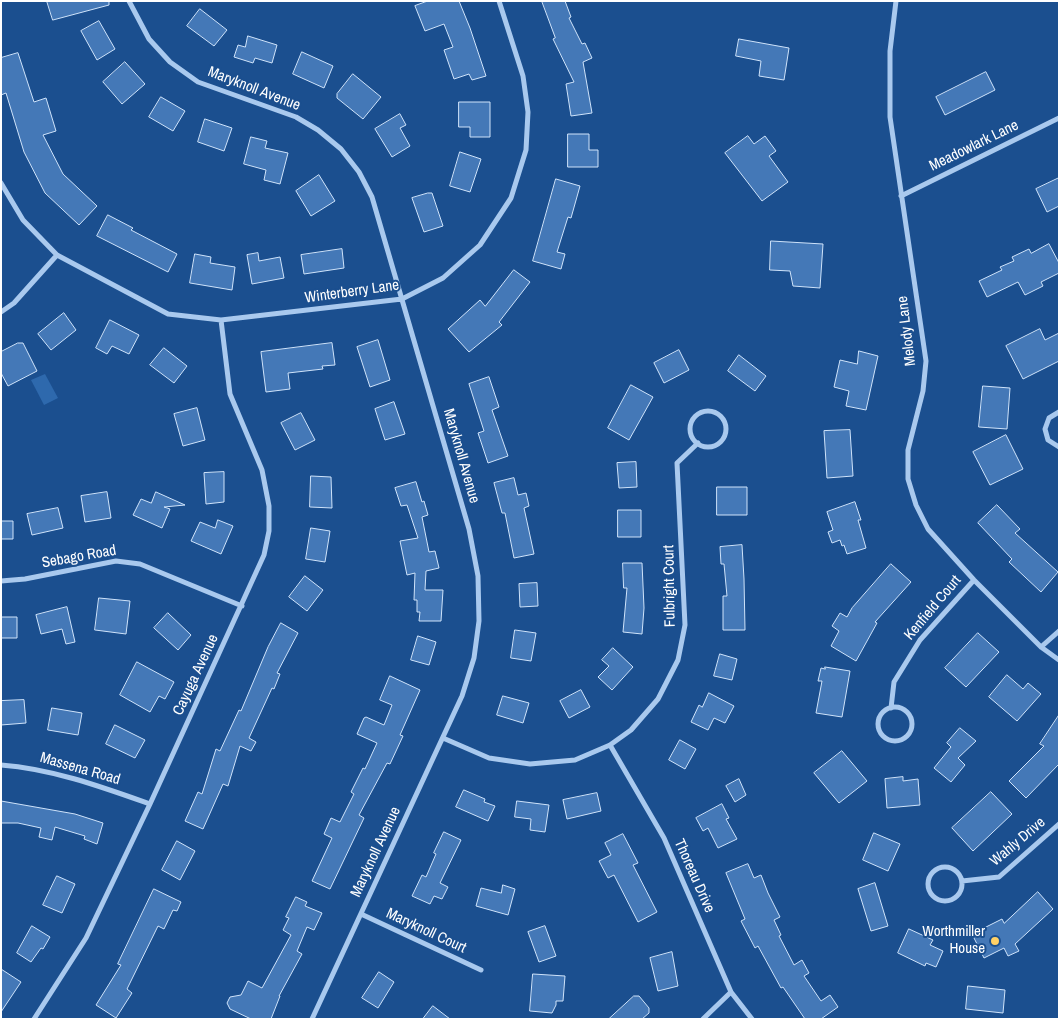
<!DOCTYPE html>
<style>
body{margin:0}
#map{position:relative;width:1060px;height:1020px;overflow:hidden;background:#1b4f8f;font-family:"Archivo Narrow",sans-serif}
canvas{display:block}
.frame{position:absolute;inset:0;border:2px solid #fff;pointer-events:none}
</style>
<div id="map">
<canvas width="1060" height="1020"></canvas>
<div class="frame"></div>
</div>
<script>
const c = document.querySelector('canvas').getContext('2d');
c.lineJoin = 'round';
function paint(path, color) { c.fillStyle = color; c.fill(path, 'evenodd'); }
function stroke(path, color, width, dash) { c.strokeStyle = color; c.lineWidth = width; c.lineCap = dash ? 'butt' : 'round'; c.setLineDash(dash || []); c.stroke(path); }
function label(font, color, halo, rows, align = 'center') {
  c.font = font + ' "Archivo Narrow",sans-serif'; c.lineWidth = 4; c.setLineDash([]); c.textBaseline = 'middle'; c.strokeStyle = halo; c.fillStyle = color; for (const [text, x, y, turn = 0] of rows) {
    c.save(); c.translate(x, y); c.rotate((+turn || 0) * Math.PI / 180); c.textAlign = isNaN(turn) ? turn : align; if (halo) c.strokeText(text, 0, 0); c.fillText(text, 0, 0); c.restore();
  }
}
paint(new Path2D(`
 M45 374 58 398 44 405 31 380Z`), '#2e69ad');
const building = new Path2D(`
 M47 1H109V5L53 20Z
 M428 1H459L470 28 486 76 472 80 469 74 454 79 444 50 453 47 444 24 425 31 415 6Z
 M542 1H565L571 17 569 18 582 44 585 43 592 58 583 62 592 113 571 116 566 84 574 82 553 39 555 38Z
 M200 9 227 30 214 46 187 26Z
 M99 21 115 49 97 60 81 31Z
 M248 36 277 45 272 63 255 58 253 63 234 57 238 45 245 47Z
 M739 39 789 48 784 80 759 76 761 61 736 56Z
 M302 52 333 66 324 88 293 74Z
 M18 53 34 102 46 98 56 131 43 135 63 174 97 206 79 225 45 193 24 152 6 93 1 95V58Z
 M125 62 145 84 122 104 103 82Z
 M986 72 995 90 945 115 936 97Z
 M353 74 381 97 363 119 337 98V94Z
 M161 97 185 111 173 131 149 117Z
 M459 102H490V137H470V127H459Z
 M400 114 406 125 400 128 410 146 392 157 375 129Z
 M205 119 232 128 224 151 198 142Z
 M568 134H589V150H598V167H568Z
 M748 136 754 144 765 136 776 151 769 156 788 182 762 201 725 153Z
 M251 137 267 141 265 148 288 153 280 184 264 180 266 170 244 164Z
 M460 152 481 159 470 192 450 186Z
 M319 175 335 201 311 216 296 191Z
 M1059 178V206L1047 212 1036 189Z
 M556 179 580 186 571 218 568 217 557 252 565 254 561 269 533 261Z
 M428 193H432L443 226 424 232 412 198Z
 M108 215 133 228 131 230 177 254 168 272 97 236Z
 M771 241 823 244 820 288 793 286 790 271 770 270Z
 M1049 244 1059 263V273L1041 282 1043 286 1025 295 1018 282 987 297 979 281 1002 270 1000 267 1014 261 1012 257 1029 249 1031 253Z
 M342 249 344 268 304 274 301 255Z
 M258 253 259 261 280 257 284 278 252 284 247 255Z
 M195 254 211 257 210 263 235 267 232 290 190 283Z
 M514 270 530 282 499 322 502 325 469 352 448 329 480 300 485 306Z
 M64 313 76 330 51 350 38 334Z
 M110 320 139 335 129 354 112 346 107 354 96 348Z
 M1040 329 1045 340 1059 333V361L1023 379 1006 346Z
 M378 340 390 380 370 387 357 347Z
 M18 343H23L37 371 8 386 1 373V352Z
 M332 343 335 365 322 366 323 369 288 373 290 389 266 392 261 352Z
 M164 348 187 366 174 383 150 365Z
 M679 350 689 370 664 383 654 363Z
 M859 351 878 356 866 410 846 406 849 391 834 387 840 360 857 364Z
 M739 355 766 376 755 391 728 371Z
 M489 377 499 407 492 410 508 456 488 463 478 433 484 431 469 384Z
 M631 385 653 397 629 440 608 428Z
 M983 386 1010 388 1007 429 979 427Z
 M394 402 405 434 385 440 375 409Z
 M197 408 205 440 183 446 174 414Z
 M301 413 315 440 295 450 281 423Z
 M850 430 853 476 827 478 824 431Z
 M1006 435 1023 469 990 485 973 452Z
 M636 462 637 487 619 488 617 463Z
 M224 472V502L206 504 204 473Z
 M311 476 331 477 332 508 310 507Z
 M514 478 518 495 526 493 529 506 524 508 534 554 514 558 505 513H502L494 483Z
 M416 482 422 502 424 501 428 515 422 517 429 552 435 551 439 568 426 571 425 590H443L441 621H419L420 612H417V600H414L415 573 407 575 400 541 418 538 407 505 401 506 395 488Z
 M717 487H747V515H717Z
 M107 492 111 518 85 522 81 496Z
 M156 492 185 505 164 507 170 509 162 528 133 515 141 499 151 503Z
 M855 502 861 520H858L866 548 847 554 844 545 842 546 840 540 832 543 828 532 833 530 827 512Z
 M997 505 1020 529 1015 533 1058 572 1041 592 1009 562 1012 559 978 523Z
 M58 508 63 528 32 535 27 514Z
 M618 510H641V537H618Z
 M218 520 233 526 221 554 191 541 200 522 215 528Z
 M1 521H13V539H1Z
 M311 528 330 531 325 562 306 559Z
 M742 545 744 579 745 630H723V596H727L724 564H721L720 547Z
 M623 563H642L644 608 642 634 623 632 627 588H624Z
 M891 564 911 582 875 622 877 623 856 661 831 646 839 631 832 626 840 613 847 617 852 608Z
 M305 576 323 590 307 611 289 597Z
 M537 583 538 606 520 607 519 584Z
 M99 598 130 601 126 634 95 630Z
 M67 607 75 642 66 644 62 629 41 634 36 615Z
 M168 613 191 635 178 650 154 628Z
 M1 617H17V638H1Z
 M281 623 298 633 277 673 280 674 274 689 272 688 249 738 256 742 251 751 240 746 228 786 223 784 203 829 185 821 198 792 202 794 216 749 220 751 239 710 241 711 268 647Z
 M515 630 536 633 531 661 511 658Z
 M978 633 999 652 966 687 945 668Z
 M418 636 436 642 429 665 411 660Z
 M613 648 633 667 612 690 598 677 609 666 602 660Z
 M720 654 737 659 732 680 714 676Z
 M137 662 174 682 165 699 159 696 150 712 120 695Z
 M825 667 850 671 842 717 816 713 822 681H818L821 668 825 669Z
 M1007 675 1023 689 1028 683 1041 694 1017 721 989 697Z
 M390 676 420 690 400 735 403 736 390 764 387 763 359 815 364 818 330 889 312 881 332 838 324 834 331 818 340 822 354 794 351 792 363 768 365 769 377 743 357 734 364 718 366 717 384 725 392 705 380 700Z
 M581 690 590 707 569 718 560 701Z
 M709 693 734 706 725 723 714 718 708 730 691 722 699 705 702 707Z
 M503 696 529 703 523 723 497 715Z
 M24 700 26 723 1 725V701Z
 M52 708 82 713 78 735 48 730Z
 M1059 715V764L1026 798 1009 781 1044 746 1040 744Z
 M115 725 145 740 135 758 106 744Z
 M960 728 976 741 958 758 965 765 951 782 934 768 951 747 947 743Z
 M680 740 696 749 685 769 669 760Z
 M842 751 867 781 839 803 814 773Z
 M903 777V781L918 779 920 805 887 808 885 779Z
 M739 779 746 795 735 802 726 786Z
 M464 790 485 799 484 802 495 806 488 821 456 807Z
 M991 792 1012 814 973 851 952 828Z
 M597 793 601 811 567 819 563 800Z
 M1 801 75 814 103 823 97 844 84 839 85 836 55 827 52 840 39 837 41 828 18 823H1Z
 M517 801 549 805 545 832 530 830 531 819 515 817Z
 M722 804 729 818 726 819 737 839 718 848 708 828 703 831 696 818Z
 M444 832 461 840 440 883 448 887 442 899 434 896 430 904 412 896 422 875 426 877 436 854 434 853Z
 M874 833 900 844 888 871 863 860Z
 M623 834 638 863 633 865 657 912 638 922 614 875 608 878 599 861 611 855 605 843Z
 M177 841 195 851 180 880 162 870Z
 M748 864 754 878 761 875 768 893 780 917 774 920 781 935 779 936 794 965 802 960 809 973 804 976 821 1001 830 995 838 1007 821 1019H805L783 987 781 988 758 946 755 948 741 921 745 919 726 873Z
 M57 876 75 884 62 913 43 905Z
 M875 883 888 926 871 931 858 889Z
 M503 885 515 889 508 915 476 906 481 888 501 893Z
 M154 889 181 902 177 911 173 910 164 929 158 926 127 989 132 993 116 1018 96 1005 121 965 118 964Z
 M1038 892 1053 909 1015 944 1019 951 1008 956 1004 948 984 958 972 934 1002 919 1004 923Z
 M296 897 307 902 305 906 322 913 314 930 307 927 297 951 302 954 279 996H280L271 1019H251L230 1009 227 1003 230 997 241 995 248 981 262 988 291 935 283 930 289 918 286 917Z
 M32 926 50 937 43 949 41 948 31 962 17 953Z
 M545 926 556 956 539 962 528 932Z
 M909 929 933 940 930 945 943 951 936 967 926 963 925 966 898 953Z
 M672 952 678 986 658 991 650 958Z
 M1 969 21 982 1 1012Z
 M379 972 394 982 378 1008 362 998Z
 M533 974 565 976 563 1001H556V1005L552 1013 530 1011Z
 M968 986 1005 990 1003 1013 966 1009Z
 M634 996H639L649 1008V1013L642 1019H609Z
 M433 1006 450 1019H423Z`);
paint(building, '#4478b7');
stroke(building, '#cfe3fa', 1);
stroke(new Path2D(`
 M129 1 149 39 170 62 198 82 296 117 318 130 341 149 359 172 372 197 469 529 478 576 479 621 474 658 462 696 312 1019
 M896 1 890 51V117L926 361 923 391 908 450V479L916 505 928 529 974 580 1041 647 1059 660
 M1 183 23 220 57 255 168 314 221 320 402 299 443 278 480 245 511 198 526 150 528 112 523 76 499 1
 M901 196 1059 118
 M1 312 14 303 57 255
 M690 429a18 18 0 1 1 36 0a18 18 0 1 1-36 0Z
 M1059 412 1049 418 1045 429 1048 440 1059 447
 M1 581 25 579 116 561 140 564 242 606
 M1041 647 1059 631
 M878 724a17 17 0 1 1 34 0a17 17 0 1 1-34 0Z
 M891 708 894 682 920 640 974 580
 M443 738 489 758 530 764 575 760 610 745 631 730 658 699 678 660 685 625 677 463 698 443
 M610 745 664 838 731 992 752 1019
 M1 765C53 769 102 787 150 804
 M928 884a17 17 0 1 1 34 0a17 17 0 1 1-34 0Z
 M962 881 999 877 1059 824
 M361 914 481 970
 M34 1019 86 938 150 804 264 555 269 531V506L262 470 230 394 221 320
 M703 1019 731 992`), '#a9c9ee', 5);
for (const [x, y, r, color] of [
 [995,941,5,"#ffd166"]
]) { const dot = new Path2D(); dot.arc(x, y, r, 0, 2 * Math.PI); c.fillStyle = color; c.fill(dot); stroke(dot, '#1b4f8f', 2); }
label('15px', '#fff', '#1b4f8f', [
 ["Maryknoll Avenue",254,89,21],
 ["Meadowlark Lane",974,146,-26],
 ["Winterberry Lane",352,292,-8],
 ["Melody Lane",907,331,-97],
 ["Maryknoll Avenue",461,456,74],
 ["Sebago Road",79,557,-10],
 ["Fulbright Court",670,586,-91],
 ["Kenfield Court",933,608,-50],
 ["Cayuga Avenue",196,675,-65],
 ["Massena Road",80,769,16],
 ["Wahly Drive",1018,842,-40],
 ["Maryknoll Avenue",376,852,-65],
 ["Thoreau Drive",694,876,66],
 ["Maryknoll Court",426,931,25]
]);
label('15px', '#fff', '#1b4f8f', [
 ["Worthmiller",985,932],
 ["House",985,949]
], 'right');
</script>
